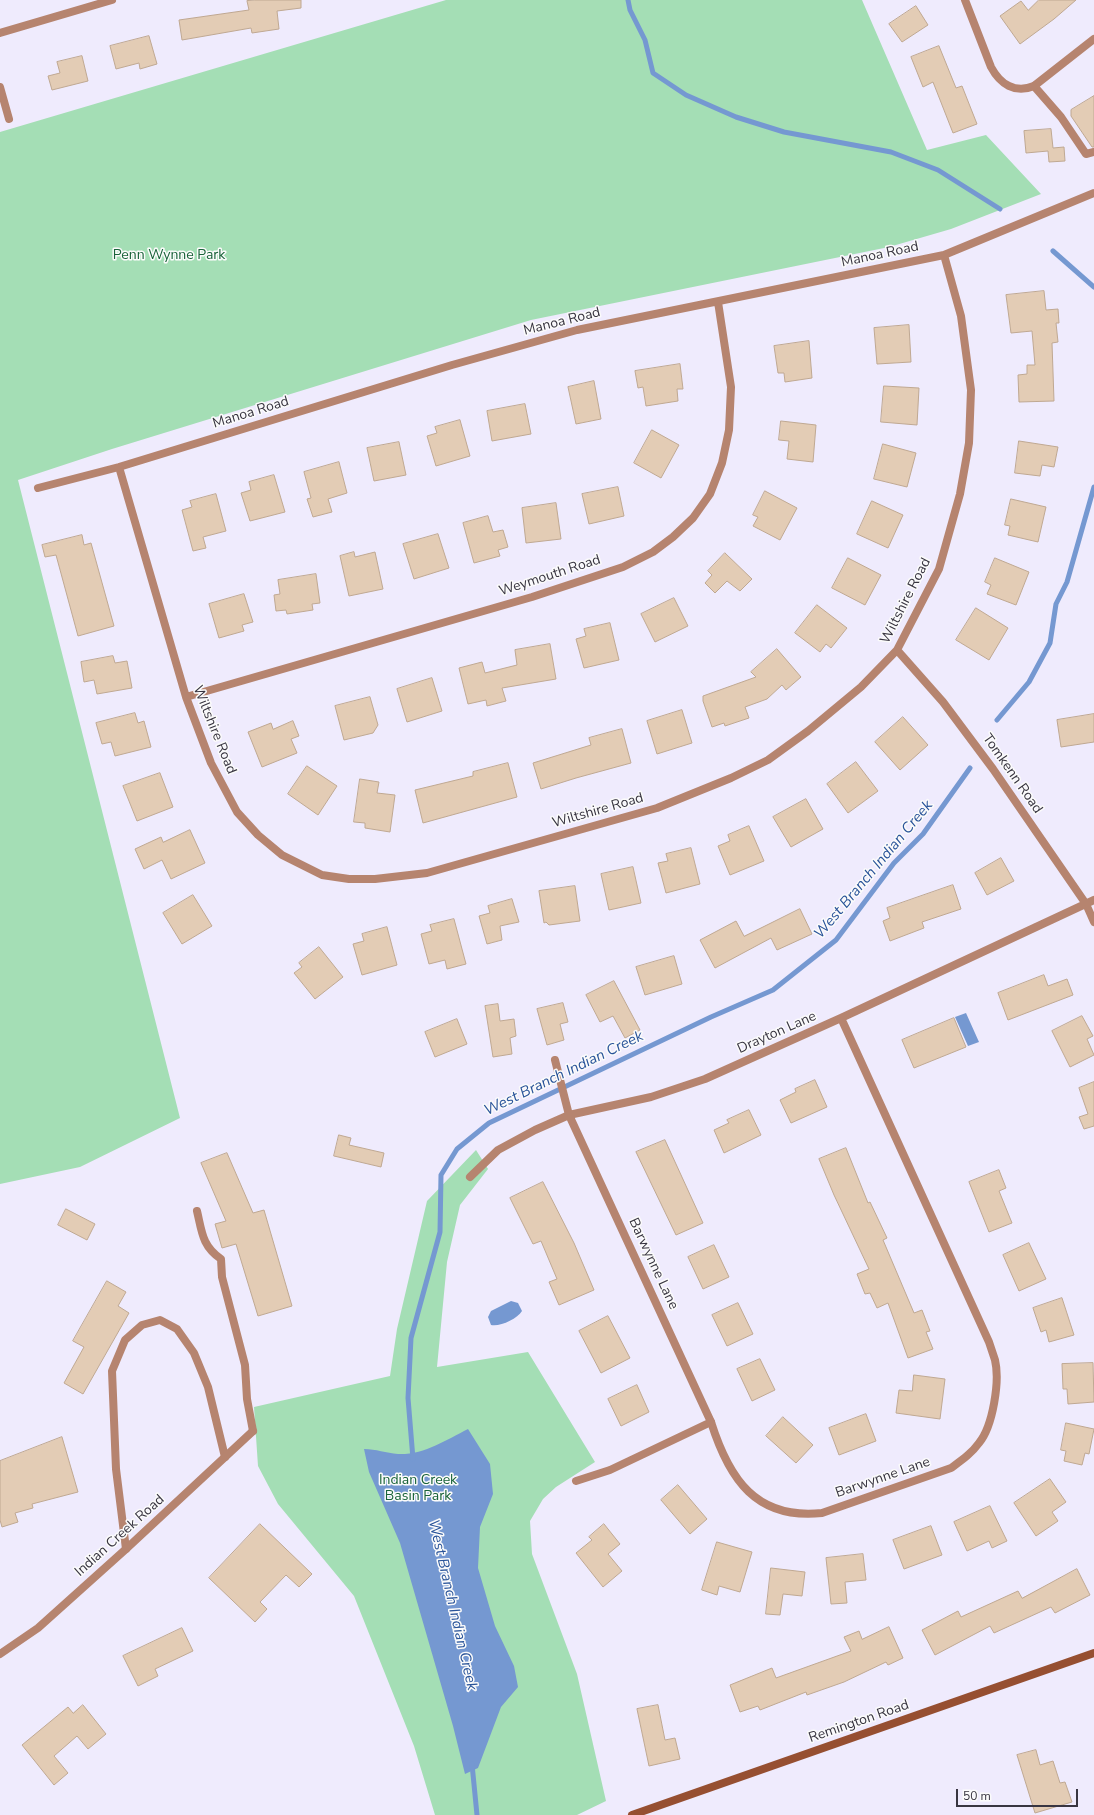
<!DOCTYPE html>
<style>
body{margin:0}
#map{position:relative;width:1094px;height:1815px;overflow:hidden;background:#efebfd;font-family:"Nunito Sans",sans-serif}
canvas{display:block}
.scale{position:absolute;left:956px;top:1789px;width:122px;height:18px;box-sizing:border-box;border:2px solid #383541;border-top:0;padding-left:5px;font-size:12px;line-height:14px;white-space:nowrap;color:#383541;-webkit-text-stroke:3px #fbfbfb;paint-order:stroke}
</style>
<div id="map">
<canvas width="1094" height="1815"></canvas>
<div class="scale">50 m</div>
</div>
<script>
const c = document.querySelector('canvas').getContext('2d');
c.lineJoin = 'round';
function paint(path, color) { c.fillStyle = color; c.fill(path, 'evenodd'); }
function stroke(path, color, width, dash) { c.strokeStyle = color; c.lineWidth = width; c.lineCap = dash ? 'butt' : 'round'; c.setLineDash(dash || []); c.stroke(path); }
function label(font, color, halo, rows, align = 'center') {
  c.font = font + ' "Nunito Sans",sans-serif'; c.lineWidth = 3; c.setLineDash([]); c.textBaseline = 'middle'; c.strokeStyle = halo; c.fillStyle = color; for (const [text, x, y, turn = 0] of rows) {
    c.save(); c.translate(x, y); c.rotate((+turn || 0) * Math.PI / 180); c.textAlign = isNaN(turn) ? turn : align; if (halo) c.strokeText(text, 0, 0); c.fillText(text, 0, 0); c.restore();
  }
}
paint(new Path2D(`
 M446 0H862L927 150 986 135 1041 194 951 229 889 247 531 320 112 449 18 480 180 1118 80 1167 0 1184V132Z
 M476 1150 488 1169 460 1205 447 1262 437 1367 528 1352 595 1462 556 1487 543 1499 530 1521 532 1554 577 1674 606 1801 577 1815H435L414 1746 354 1596 278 1504 258 1466 254 1407 390 1376 397 1329 427 1201Z`), '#a4deb5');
paint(new Path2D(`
 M966 1013 979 1042 968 1046 955 1017Z
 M511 1301 518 1303 522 1311C517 1319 500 1327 491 1325L488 1317 491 1311Z
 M468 1429 490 1464 493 1494 480 1527 478 1568 495 1626 514 1666 518 1687 501 1707 478 1768 465 1774 453 1726 400 1543 369 1472 364 1449C376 1449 386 1453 398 1454 424 1455 446 1440 468 1429Z`), '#7598d1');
stroke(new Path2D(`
 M628 0 630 10 645 40 653 73 686 95 736 117 784 132 891 152 938 170 1000 209
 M1053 251 1094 287
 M997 720 1029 682 1050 643 1056 604 1067 582 1094 487
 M413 1459 408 1398 411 1338 440 1232 441 1175 457 1149 489 1123 711 1017 773 990 836 940 894 863 923 834 970 768
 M472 1764 477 1815`), '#7598d1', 5);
const building = new Path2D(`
 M255 0H301V8L277 11 279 29 252 33 251 28 182 40 179 20 249 10 247 1Z
 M1039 0H1076L1054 19 1020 44 1000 16 1021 1 1028 10Z
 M916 6 928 25 902 42 889 24Z
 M149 36 157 64 140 69 139 63 116 69 110 46Z
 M939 46 956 88 962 86 977 124 953 133 933 82 923 87 911 57Z
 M82 56 88 81 52 90 48 76 60 73 57 62Z
 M1094 96V147H1092L1071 116V110Z
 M1051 129 1053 148 1064 147 1065 161 1049 162 1048 151 1026 153 1024 131Z
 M1044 291 1046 310 1058 309 1059 323H1056L1058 342 1052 343 1054 401 1019 402 1018 375 1027 374V365H1035L1032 331 1011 333 1006 295Z
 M909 325 911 362 877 364 874 328Z
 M809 341 812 378 785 382 784 373H778L774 346Z
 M680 364 683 389H677L678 401 646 406 643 387 638 388 635 371Z
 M594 381 601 419 576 424 568 387Z
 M884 386 919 388 917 425 881 422Z
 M525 404 531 434 492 441 487 411Z
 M460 420 470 456 436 466 427 436 437 433 435 427Z
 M781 421 816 425 813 462 787 459 789 441 779 440Z
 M652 430 679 445 661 478 634 463Z
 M1019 441 1058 447 1054 467 1042 465 1040 476 1015 473Z
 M399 442 406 475 374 481 367 448Z
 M883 444 916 453 907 487 874 479Z
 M339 462 347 493 328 499 332 512 313 517 307 499 311 498 304 472Z
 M274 475 285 512 250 521 241 493 251 490 249 482Z
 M618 487 624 516 589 524 582 494Z
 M765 491 797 508 780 540 753 526 758 517 753 515Z
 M216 494 226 531 203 537 206 548 193 551 182 510 192 507 190 501Z
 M1011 499 1046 507 1038 542 1008 535 1010 526 1005 525Z
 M872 501 903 515 888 548 857 534Z
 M556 503 561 539 526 543 522 508Z
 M488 516 493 532 503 530 508 547 498 550 500 556 474 563 463 523Z
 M438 534 449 568 414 579 403 544Z
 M82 535 84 545 91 543 114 626 78 636 56 555 45 557 42 545Z
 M354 552 355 557 375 552 383 589 349 596 340 556Z
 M725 553 752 579 740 591 727 581 715 593 705 583 712 575 708 571Z
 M848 558 881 575 865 605 832 588Z
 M995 558 1029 572 1016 605 987 594 991 585 985 582Z
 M316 574 320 603 312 604 313 610 287 614 286 610 276 611 274 595 280 594 278 580Z
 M244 594 253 622 242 625 244 631 219 638 209 604Z
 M674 598 688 626 655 642 641 614Z
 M817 605 847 628 831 648 826 644 820 652 795 633Z
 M976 608 1008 628 989 660 956 640Z
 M610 623 619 660 584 668 576 639 586 636 584 629Z
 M550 644 556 679 502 688 506 701 487 706 486 700 468 704 459 668 482 662 485 673 517 665 515 650Z
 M777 649 801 677 786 690 782 685 767 699 745 707 749 718 725 726 724 723 712 727 703 701V696L756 677 751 672Z
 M113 656 115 663 127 661 132 688 97 694 94 680 84 682 81 662Z
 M432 678 442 711 407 722 397 689Z
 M370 697 378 725 373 733 344 740 335 706Z
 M682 710 692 743 657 754 647 721Z
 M135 713 138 723 144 721 151 747 115 756 111 742 102 744 96 723Z
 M1094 714V742L1061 747 1057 720Z
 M903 717 928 745 900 770 875 742Z
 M293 721 299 736 291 739 297 753 262 767 248 732 271 723 273 729Z
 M622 729 631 763 576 778 541 789 533 763 591 745 589 738Z
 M856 762 878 791 848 813 827 784Z
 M508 763 517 797 423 823 415 790 473 776V772Z
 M307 766 337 786 318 815 288 794Z
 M160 773 173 807 137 821 123 786Z
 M360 779 379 782 377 793 395 795 390 832 365 828V823L354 822Z
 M806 799 823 829 791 847 773 817Z
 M749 826 764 861 730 875 718 846 730 841 728 835Z
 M190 830 205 863 171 879 162 860 144 869 135 849 161 837 163 842Z
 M691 848 700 884 666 893 658 863 668 861 666 854Z
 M1001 858 1014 881 987 895 975 873Z
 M633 867 641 903 609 910 601 874Z
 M953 885 961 909 922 922 924 928 890 941 883 921 890 918 887 908Z
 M575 886 580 921 549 925 546 922 544 923 539 891Z
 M193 895 212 926 182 944 163 913Z
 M512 899 519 922 500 926 502 940 487 944 479 916 490 913 488 906Z
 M800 909 812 934 777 950 771 938 715 968 700 940 736 921 744 936Z
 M454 919 466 964 447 969 445 960 429 964 421 934 432 931 430 925Z
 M387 927 397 965 362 975 353 944 364 941 362 934Z
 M319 947 343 977 315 999 294 973 302 967 299 963Z
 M674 956 682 984 645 995 636 967Z
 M1044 975 1048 986 1067 979 1073 995 1008 1020 998 993Z
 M614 981 640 1030 625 1038 613 1016 600 1022 586 995Z
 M563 1003 568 1022 560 1024 564 1040 547 1045 537 1009Z
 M498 1004 500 1021 514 1019 516 1036 510 1038 512 1054 493 1057 485 1006Z
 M1082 1016 1093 1036 1087 1039 1094 1055 1070 1067 1052 1031Z
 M954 1018 966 1047 914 1068 902 1040Z
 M457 1019 467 1044 435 1057 425 1032Z
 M815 1080 827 1107 791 1123 780 1100 796 1092 795 1089Z
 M1094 1082V1126L1084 1129 1079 1117 1088 1114 1079 1088Z
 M749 1110 761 1135 724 1153 714 1130 729 1123 727 1120Z
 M339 1135 351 1138 349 1145 384 1153 381 1167 334 1156Z
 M665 1140 703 1223 676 1235 636 1152Z
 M846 1148 868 1203 870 1202 887 1238 883 1240 914 1313 922 1310 930 1331 926 1332 933 1349 908 1358 888 1303 877 1308 870 1293 865 1294 857 1274 869 1269 834 1195 819 1159Z
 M227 1153 253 1213 264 1210 292 1306 258 1316 236 1244 222 1248 215 1224 226 1221 201 1163Z
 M999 1170 1006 1188 999 1191 1012 1223 989 1232 969 1182Z
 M543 1182 574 1243 594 1290 559 1305 549 1282 557 1279 541 1241 533 1244 510 1198Z
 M66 1209 95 1224 87 1240 58 1225Z
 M1029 1243 1046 1279 1019 1291 1003 1255Z
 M714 1245 729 1277 703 1289 688 1257Z
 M107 1281 126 1292 118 1306 129 1313 83 1394 64 1383 84 1347 73 1341Z
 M1062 1298 1074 1335 1049 1342 1046 1330 1041 1332 1033 1308Z
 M738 1303 753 1334 727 1346 712 1315Z
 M608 1316 630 1358 601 1373 579 1331Z
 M760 1359 775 1390 752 1401 737 1369Z
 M1093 1363 1094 1402 1068 1404 1067 1389H1063L1062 1364Z
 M914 1375 945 1379 940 1419 896 1413 899 1390 912 1391Z
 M637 1385 649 1412 621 1426 608 1399Z
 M866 1414 876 1441 839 1455 829 1428Z
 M783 1417 813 1445 796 1463 766 1436Z
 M1066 1423 1094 1429 1089 1454 1085 1453 1082 1465 1064 1461 1066 1451 1061 1450Z
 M62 1437 78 1492 32 1504 33 1508 15 1513 18 1522 2 1527 0 1520V1461Z
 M1050 1479 1066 1502 1052 1512 1058 1521 1036 1536 1014 1503Z
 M678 1485 707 1519 690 1534 661 1500Z
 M990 1506 1007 1541 992 1548 989 1541 967 1551 954 1522Z
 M260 1524 312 1574 299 1587 286 1575 260 1602 267 1609 255 1622 209 1578Z
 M604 1524 620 1544 608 1554 622 1571 603 1587 576 1553 592 1540 589 1537Z
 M931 1526 942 1555 904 1569 893 1540Z
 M717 1542 752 1552 740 1592 719 1586 717 1595 702 1590Z
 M863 1554 866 1580 845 1582 847 1603 831 1604 826 1558Z
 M771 1568 805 1572 802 1596 783 1594 780 1615 766 1614Z
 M1077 1569 1090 1595 1055 1613 1051 1607 994 1633 990 1626 935 1655 922 1630 958 1611 961 1617 1018 1591 1022 1598Z
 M889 1627 903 1658 888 1665 886 1662 844 1682 807 1695 806 1692 760 1710 758 1706 740 1712 730 1685 772 1668 776 1678 851 1651 844 1637 859 1631 862 1639Z
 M182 1628 193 1651 155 1669 158 1676 138 1686 123 1656Z
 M83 1705 106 1734 88 1749 77 1736 54 1756 68 1773 54 1785 22 1745 68 1707 73 1713Z
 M658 1705 665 1740 675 1738 680 1759 649 1766 637 1709Z
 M1036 1750 1040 1765 1053 1761 1060 1783 1065 1782 1072 1802 1035 1813 1017 1755Z`);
paint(building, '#e3ccb5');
stroke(building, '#bfa892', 1);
stroke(new Path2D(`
 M1034 86 1061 117 1086 154 1094 152
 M555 1060 569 1115
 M197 1211C202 1232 202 1246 221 1259L222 1277 245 1365 247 1399 253 1431
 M576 1481 610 1470 711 1422
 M126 1549 116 1469 112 1371 125 1340 142 1325 160 1320 177 1329 194 1353 208 1387 225 1457`), '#b6846f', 8);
stroke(new Path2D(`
 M965 0 991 67C1000 84 1015 94 1034 86L1094 39
 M0 33 112 0
 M0 87 9 119
 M119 467 186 697 211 763 237 812 258 835 282 855 322 875 349 879H375L427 873 657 808 731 778 768 760 808 731 861 687 897 650 939 569 960 494 969 443 971 390 961 316 944 255
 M38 488 119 467 452 365 577 330 944 255 1094 193
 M897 650 943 702 993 769 1086 904 1094 922
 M186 697 532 597 623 567 653 552 673 537 693 518 710 494 722 463 729 430 731 387 718 302
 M569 1115 711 1422C729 1479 756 1520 822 1513L951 1468C962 1460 971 1454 979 1443 993 1426 1000 1381 995 1360 993 1354 991 1348 989 1342L841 1018
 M470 1177 498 1150 535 1130 569 1115 651 1097 705 1079 841 1018 1094 900
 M0 1654 38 1628 126 1549 253 1431`), '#b6846f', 8);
stroke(new Path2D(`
 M632 1815 1094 1653`), '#964f31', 8);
label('14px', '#383541', '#fbfbfb', [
 ["Manoa Road",880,255,-12],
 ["Manoa Road",562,322,-14],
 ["Manoa Road",251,413,-17],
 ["Weymouth Road",550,576,-18],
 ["Wiltshire Road",906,601,-63],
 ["Wiltshire Road",214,730,68],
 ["Tomkenn Road",1012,774,55],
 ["Wiltshire Road",598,811,-16],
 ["Drayton Lane",777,1033,-24],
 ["Barwynne Lane",653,1264,65],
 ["Barwynne Lane",883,1478,-19],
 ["Indian Creek Road",120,1536,-42],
 ["Remington Road",859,1722,-19]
]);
label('14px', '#196339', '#fbfbfb', [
 ["Penn Wynne Park",169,256],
 ["Indian Creek",418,1481],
 ["Basin Park",418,1497]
]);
label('italic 15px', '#285399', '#fbfbfb', [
 ["West Branch Indian Creek",874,870,-50],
 ["West Branch Indian Creek",564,1074,-26],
 ["West Branch Indian Creek",452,1605,77]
]);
</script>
